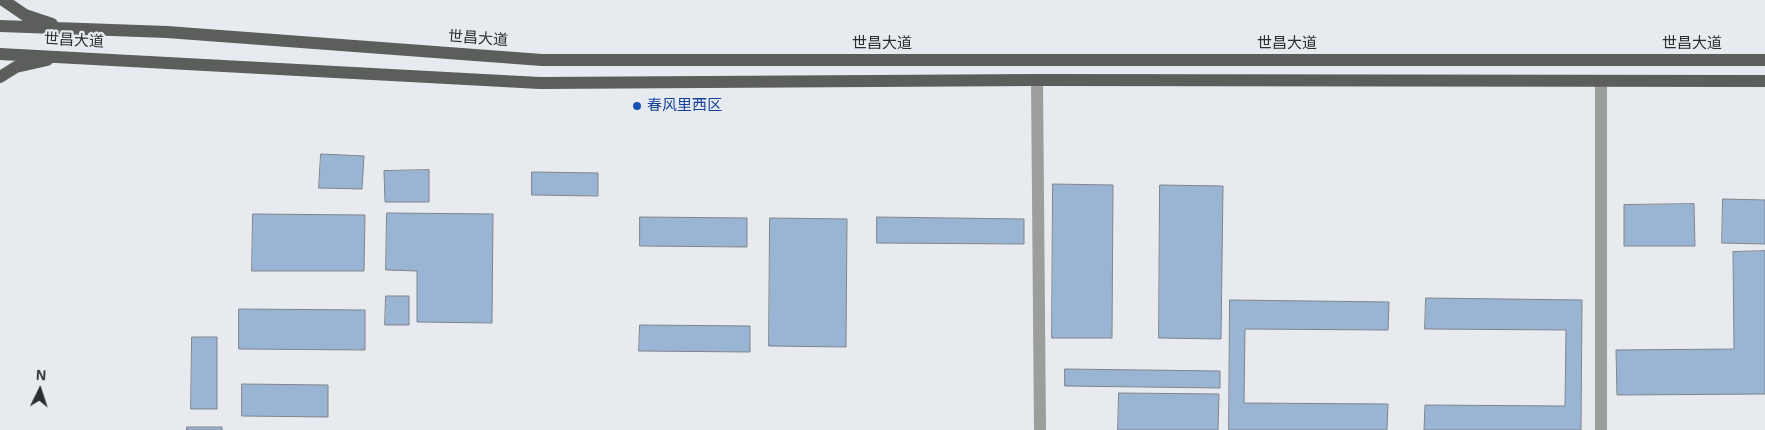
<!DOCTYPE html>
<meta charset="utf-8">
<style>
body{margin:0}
#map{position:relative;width:1765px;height:430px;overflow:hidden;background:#e7ebf0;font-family:Arial,sans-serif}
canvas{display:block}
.north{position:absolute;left:15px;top:365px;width:50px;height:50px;-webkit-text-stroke:4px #e7ebf0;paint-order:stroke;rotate:4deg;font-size:14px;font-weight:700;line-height:20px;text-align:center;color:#2b2d2f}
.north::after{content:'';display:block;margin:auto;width:18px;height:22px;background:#2b2d2f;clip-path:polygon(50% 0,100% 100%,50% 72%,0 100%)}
</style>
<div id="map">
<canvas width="1765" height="430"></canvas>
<div class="north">N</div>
</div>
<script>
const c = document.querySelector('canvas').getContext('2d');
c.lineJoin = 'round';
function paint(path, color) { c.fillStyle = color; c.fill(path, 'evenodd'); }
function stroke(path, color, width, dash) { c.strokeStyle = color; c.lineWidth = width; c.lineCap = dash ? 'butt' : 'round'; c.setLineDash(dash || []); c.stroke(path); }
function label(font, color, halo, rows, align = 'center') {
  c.font = font + ' Arial,"Noto Sans SC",sans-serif'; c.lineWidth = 4.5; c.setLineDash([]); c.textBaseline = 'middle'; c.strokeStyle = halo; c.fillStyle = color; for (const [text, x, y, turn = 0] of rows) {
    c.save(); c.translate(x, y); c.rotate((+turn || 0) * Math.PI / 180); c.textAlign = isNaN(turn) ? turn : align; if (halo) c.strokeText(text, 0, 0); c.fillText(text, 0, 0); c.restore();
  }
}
const building = new Path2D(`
 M321 154 364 156 362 189 319 188Z
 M429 170V202H385L384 171Z
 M532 172 598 173V196L532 195Z
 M1053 184 1113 185 1112 338H1052Z
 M1160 185 1223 186 1221 339 1159 338Z
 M1723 199 1765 200V244L1722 243Z
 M1694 204 1695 246H1624V205Z
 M387 213 493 214 492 323 417 322V271L386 270Z
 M253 214 365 215 364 271H252Z
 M640 217 747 218V247L640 246Z
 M877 217 1024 219V244L877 243Z
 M770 218 847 219 846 347 769 346Z
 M1765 251V394L1617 395 1616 350 1734 349 1733 252Z
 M386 296H409V325H385Z
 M1426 298 1582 300 1581 430H1424L1425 405 1565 406 1566 330 1425 329Z
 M1230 300 1389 302 1388 330 1245 329 1244 403 1388 404 1387 430H1229Z
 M239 309 365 310V350L239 349Z
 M640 325 750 326V352L639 351Z
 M192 337H217V409H191Z
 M1065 369 1220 371V388L1065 386Z
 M242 384 328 385V417L242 416Z
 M1119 393 1219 394 1218 430H1118Z
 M187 427H222V430H187Z`);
paint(building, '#9ab4d4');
stroke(building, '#818589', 1);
stroke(new Path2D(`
 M1037 80 1040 430
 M1601 82V430`), '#9c9e9b', 12);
stroke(new Path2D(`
 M3 0 25 15 52 24
 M0 26 167 32 542 60H1765
 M0 54 540 83 1037 80 1765 81
 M0 77 16 67 47 60`), '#5b5e5b', 12);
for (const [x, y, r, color] of [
 [637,106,5,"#1a4fb4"]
]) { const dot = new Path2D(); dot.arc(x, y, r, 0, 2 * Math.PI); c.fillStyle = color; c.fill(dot); stroke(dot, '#e7ebf0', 2); }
label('15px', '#2b2d2f', '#e7ebf0', [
 ["世昌大道",478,39,4],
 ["世昌大道",74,41,3],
 ["世昌大道",882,44],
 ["世昌大道",1287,44],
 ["世昌大道",1692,44]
]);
label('15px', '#164399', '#e7ebf0', [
 ["春风里西区",647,106]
], 'left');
</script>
